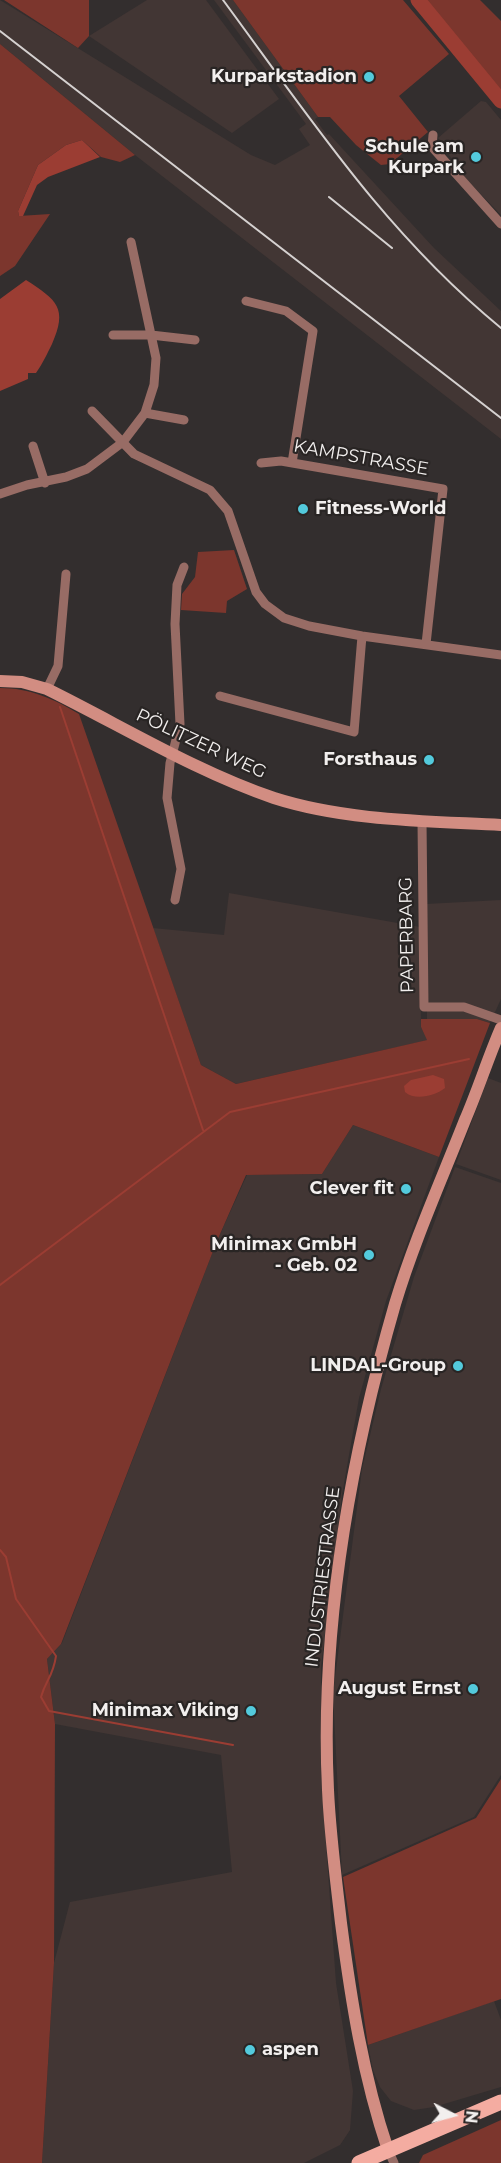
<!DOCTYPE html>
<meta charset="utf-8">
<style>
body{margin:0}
#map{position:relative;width:501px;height:2163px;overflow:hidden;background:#332e2e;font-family:Montserrat,sans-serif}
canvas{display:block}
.north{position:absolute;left:423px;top:2085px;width:60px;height:60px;-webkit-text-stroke:4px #292524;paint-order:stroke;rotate:96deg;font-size:16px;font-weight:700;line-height:24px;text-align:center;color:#f2efee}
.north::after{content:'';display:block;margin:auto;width:21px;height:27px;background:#f2efee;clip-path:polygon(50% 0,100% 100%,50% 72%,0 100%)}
</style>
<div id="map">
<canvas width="501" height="2163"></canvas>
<div class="north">N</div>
</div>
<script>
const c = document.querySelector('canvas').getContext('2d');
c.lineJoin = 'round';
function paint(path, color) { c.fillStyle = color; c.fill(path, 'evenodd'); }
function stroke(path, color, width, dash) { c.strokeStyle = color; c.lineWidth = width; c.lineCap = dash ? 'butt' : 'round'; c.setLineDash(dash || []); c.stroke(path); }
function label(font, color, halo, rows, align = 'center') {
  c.font = font + ' Montserrat,sans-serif'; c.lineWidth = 4.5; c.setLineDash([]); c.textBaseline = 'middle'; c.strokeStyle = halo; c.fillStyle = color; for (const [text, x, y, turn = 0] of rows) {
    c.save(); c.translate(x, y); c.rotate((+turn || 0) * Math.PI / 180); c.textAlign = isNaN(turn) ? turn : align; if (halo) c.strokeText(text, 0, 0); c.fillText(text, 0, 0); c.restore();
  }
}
paint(new Path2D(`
 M0 0 251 155 275 165 310 145 299 129 306 124 214 0H233L318 117 315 119 327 135 329 134 434 248 501 311V439L135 155 0 44Z
 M147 0H206L279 99 232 133 89 36Z
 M481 101 486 102 501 120V215L463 176 438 138Z
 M229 893 420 927 421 1027 428 1040 236 1084 201 1065 153 928 224 935Z
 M501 900V999L490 1023 477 1019H427L426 904Z
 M488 1078 501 1083V1180L456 1164Z
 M353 1125 439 1157 386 1301 359 1398 342 1495 321 1667V1775L336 1983 353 2091 350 2130 340 2145 304 2163H42L54 1963 70 1902 232 1872 221 1755 55 1724 47 1659 62 1643 217 1241 247 1175 322 1174Z
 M455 1167 501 1183V1775L474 1817 342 1875 333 1693 362 1469 381 1389 414 1277Z
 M494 2001 501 2020V2087L434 2107 414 2110 391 2101 380 2087 373 2070 368 2045Z`), '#423634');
paint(new Path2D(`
 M4 0H89V36L78 48Z
 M233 0H403L449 54 399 96 428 132 390 164 381 165 356 145 330 117H318Z
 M418 0H480L501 21V101Z
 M0 44 135 155 120 162 101 157 82 140 66 145 38 165 18 211 19 216 50 214 15 266 0 276Z
 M234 550 247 589 227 601 226 613 181 610 182 594 195 577 198 552Z
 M0 688C30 688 54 699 79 714L201 1065 236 1084 427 1040 421 1027V1019H477L490 1023 439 1157 353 1125 322 1174 246 1175 217 1241 61 1644 47 1659 55 1724 54 1963 42 2163H0Z
 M501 1779V1999L368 2045 343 1877 476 1818Z
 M501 2120V2163H419L423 2155Z`), '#7c362d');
paint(new Path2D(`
 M82 140 100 157 48 177 37 185 23 216H19L18 211 38 165 66 145Z
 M26 280C57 300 68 308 52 344 47 354 43 363 36 373H28V379L0 391V299Z
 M433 1075 444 1079 445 1088C435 1096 415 1101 405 1092L404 1086 411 1080Z`), '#9b3d33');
stroke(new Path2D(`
 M60 707 203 1130
 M0 1285 230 1112 469 1059
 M0 1550 6 1557 16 1599 56 1656C53 1677 46 1679 41 1697L49 1711 233 1745`), '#9b3d33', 2);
stroke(new Path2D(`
 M418 0 501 101`), '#9b3d33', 15);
stroke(new Path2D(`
 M433 135 432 147 501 224
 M246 301 286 311 313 331 292 463
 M113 335H151L195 340
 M92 411 134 454 210 490 228 511 256 592 265 604 284 618 309 626 362 636 501 655
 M145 413 184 420
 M33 446 45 483
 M261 463 281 461 443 489 426 644
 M0 494 27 485 66 477 87 469 123 442 145 413 154 385 156 358 131 242
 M47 689 58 666 66 574
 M220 696 354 732 362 636
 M422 821 424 1007H464L501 1020
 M175 900 181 869 167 798 170 763 180 724 175 624 177 585 184 567
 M388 2150 394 2163`), '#986c65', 9);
stroke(new Path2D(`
 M0 681 22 682 47 689C122 726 195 771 274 798 346 821 427 821 501 825
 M388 2150C363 2076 351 2000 341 1923 336 1879 330 1835 328 1790 320 1628 350 1460 395 1304 414 1241 441 1181 465 1120 478 1090 488 1058 501 1028`), '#d28d82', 12);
stroke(new Path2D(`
 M359 2163 501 2102`), '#f4aca1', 15);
stroke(new Path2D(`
 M223 0C310 118 386 234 501 328
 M0 31 501 418
 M329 197 392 248`), '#d5d1d0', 2);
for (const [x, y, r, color] of [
 [369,77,6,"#53cadc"],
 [476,157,6,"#53cadc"],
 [303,509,6,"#53cadc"],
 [429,760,6,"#53cadc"],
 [406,1189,6,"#53cadc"],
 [369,1255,6,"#53cadc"],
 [458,1366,6,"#53cadc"],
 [473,1689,6,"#53cadc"],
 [251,1711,6,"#53cadc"],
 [250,2050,6,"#53cadc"]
]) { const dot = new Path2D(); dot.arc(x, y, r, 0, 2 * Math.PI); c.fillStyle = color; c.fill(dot); stroke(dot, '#292524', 2); }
label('bold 18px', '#f2efee', '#292524', [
 ["Kurparkstadion",357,77],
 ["Schule am",464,147],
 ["Kurpark",464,168],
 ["Fitness-World",315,509,"left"],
 ["Forsthaus",417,760],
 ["Clever fit",394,1189],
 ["Minimax GmbH",357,1245],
 ["- Geb. 02",357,1266],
 ["LINDAL-Group",446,1366],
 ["August Ernst",461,1689],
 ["Minimax Viking",239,1711],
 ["aspen",262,2050,"left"]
], 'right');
label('18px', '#f2efee', '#292524', [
 ["KAMPSTRASSE",361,458,10],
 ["PÖLITZER WEG",201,744,25],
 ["PAPERBARG",407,935,-91],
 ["INDUSTRIESTRASSE",323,1577,-83]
]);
</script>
